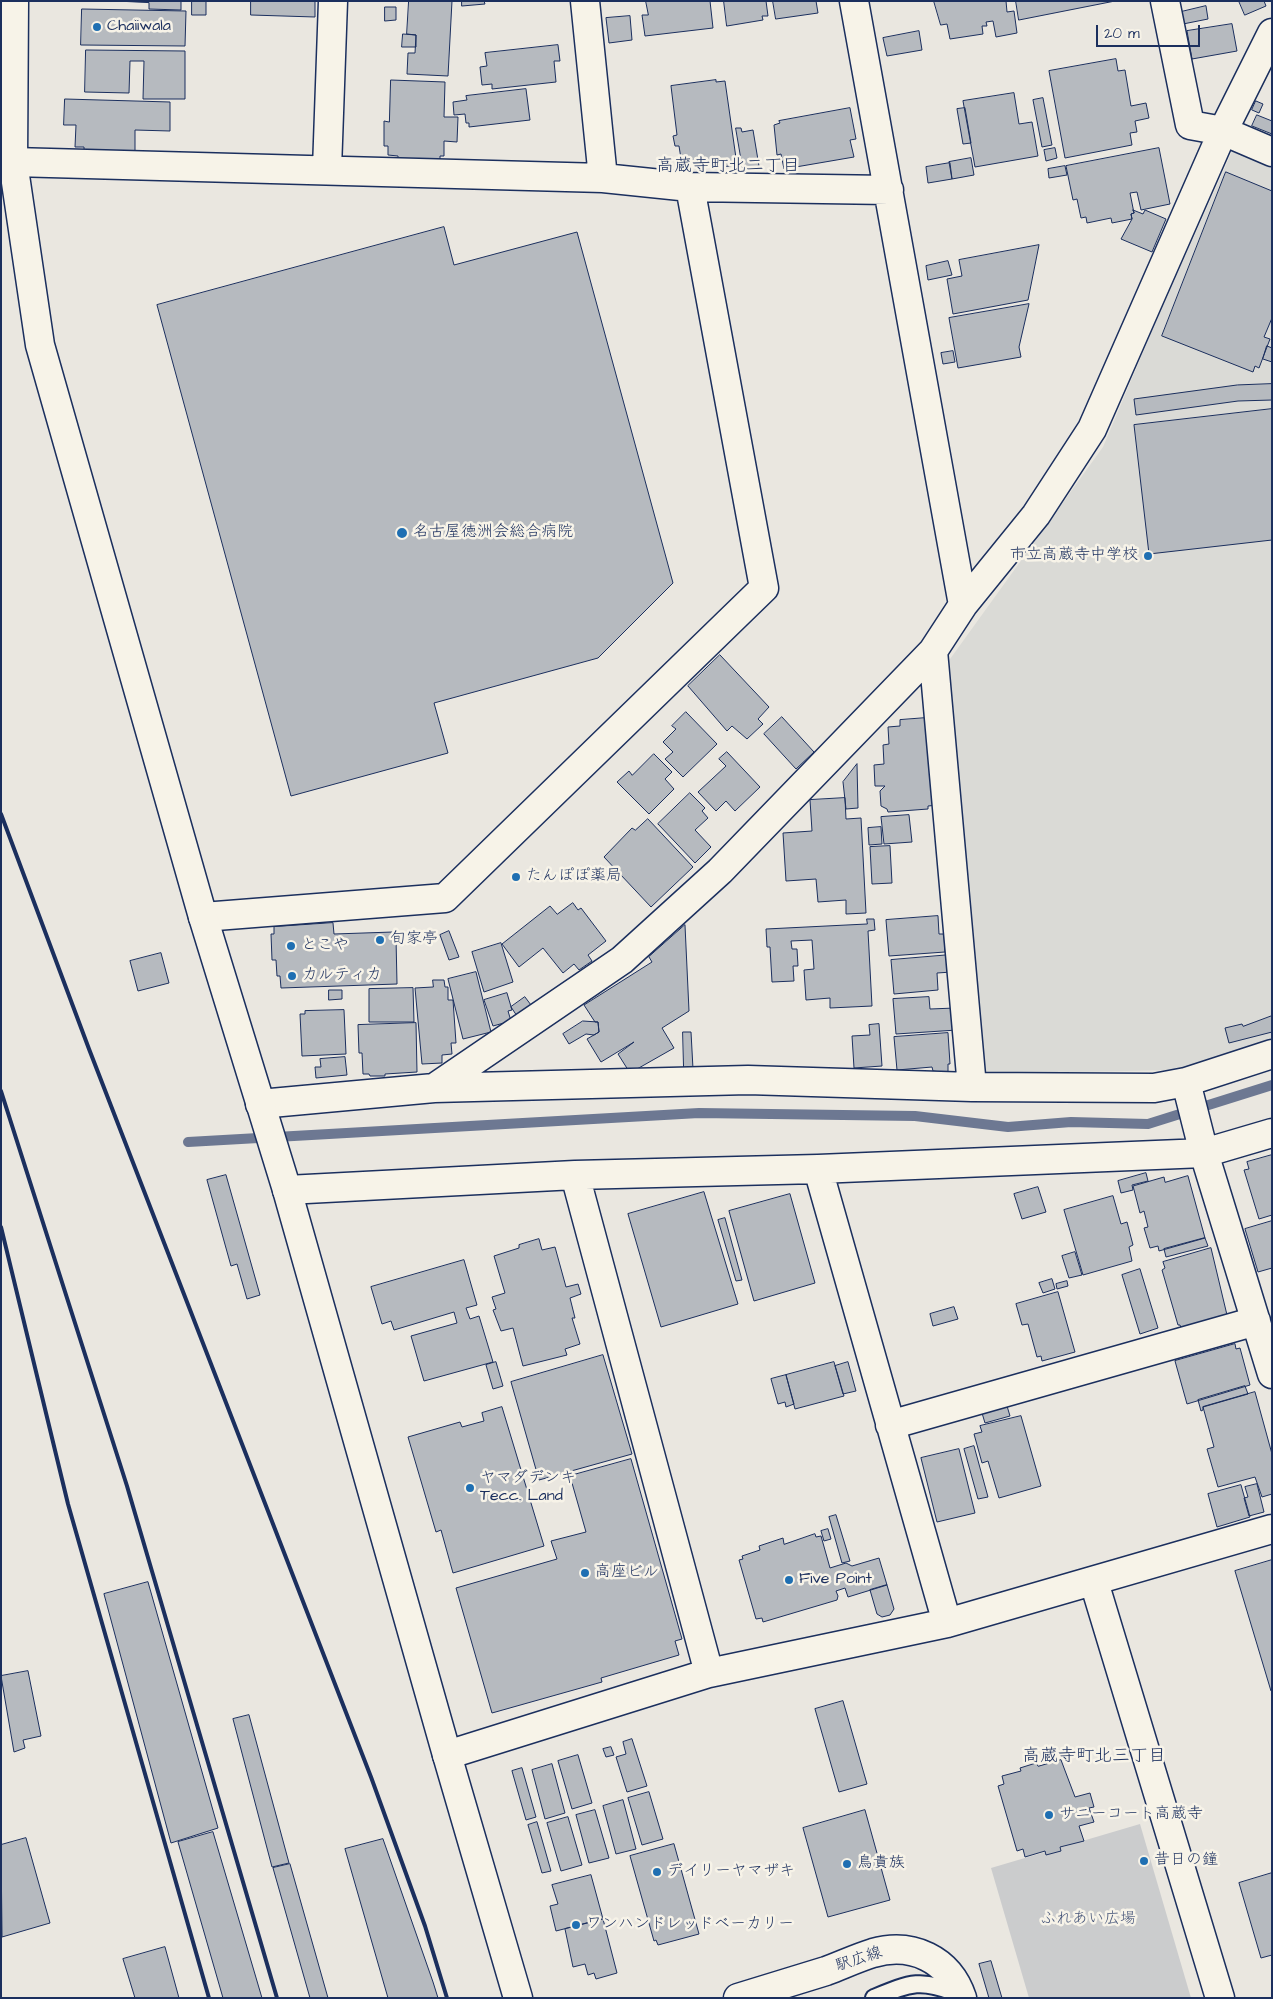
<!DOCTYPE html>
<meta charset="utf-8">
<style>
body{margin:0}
#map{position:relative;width:1273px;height:1999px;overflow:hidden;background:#eae7e0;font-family:"Architects Daughter",sans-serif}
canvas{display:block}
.frame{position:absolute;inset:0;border:2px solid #1b2f5e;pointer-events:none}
.scale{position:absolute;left:1096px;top:25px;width:104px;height:22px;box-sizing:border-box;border:2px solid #1b2f5e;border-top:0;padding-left:6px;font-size:15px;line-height:18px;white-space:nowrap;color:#1b2f5e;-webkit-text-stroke:4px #f7f3e8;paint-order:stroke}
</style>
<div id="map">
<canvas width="1273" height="1999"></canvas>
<div class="frame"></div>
<div class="scale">20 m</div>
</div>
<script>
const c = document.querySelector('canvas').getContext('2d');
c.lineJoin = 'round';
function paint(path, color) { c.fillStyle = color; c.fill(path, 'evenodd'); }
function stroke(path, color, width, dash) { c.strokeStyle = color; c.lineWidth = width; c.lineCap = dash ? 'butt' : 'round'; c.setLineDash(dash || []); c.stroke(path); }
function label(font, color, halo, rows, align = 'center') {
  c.font = font + ' "Architects Daughter","Klee One",sans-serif'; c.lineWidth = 5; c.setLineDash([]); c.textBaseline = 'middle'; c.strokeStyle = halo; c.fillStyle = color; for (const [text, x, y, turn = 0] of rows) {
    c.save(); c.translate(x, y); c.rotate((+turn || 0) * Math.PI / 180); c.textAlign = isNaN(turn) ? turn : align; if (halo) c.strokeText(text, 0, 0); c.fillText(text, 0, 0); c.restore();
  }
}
paint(new Path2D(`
 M1234 147 1272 165V1043L1175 1070 982 1074 945 666 1103 447 1154 326Z`), '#dadad6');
paint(new Path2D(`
 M1140 1824 1191 1998H1029L991 1868Z`), '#cbcccd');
stroke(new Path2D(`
 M188 1142 699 1113 915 1116 1008 1127 1071 1122 1148 1124 1272 1085`), '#6d7892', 10);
const building = new Path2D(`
 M117 1H181V10L149 9V3Z
 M192 1H206V15H192Z
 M251 1H315V17L251 15Z
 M409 1H452L448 76 407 74 408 53H415L416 35 407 34Z
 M462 1H484L485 4 462 6Z
 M646 1H710L713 28 645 36 642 15H648Z
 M724 1H766L768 16H762L763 20 727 26Z
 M773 1H816L818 13 776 19Z
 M934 1H1006L1007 12 1014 11 1017 33 996 37 993 21 986 22 987 26H982L983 34 950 39 947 24 941 25Z
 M1016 1H1115L1019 20Z
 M1239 1H1264L1266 6 1245 15Z
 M1206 6 1208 19 1183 24 1181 12Z
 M385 7H396V20L385 21Z
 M82 9 186 11 185 46 81 45Z
 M630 16 632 40 609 43 606 18Z
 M1232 24 1237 51 1192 59 1187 31Z
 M919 31 922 50 887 56 883 38Z
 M403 34 416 35V47H402Z
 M558 45 560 61H554L556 82 492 89V84L482 85 480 67 487 66 485 53Z
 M86 50 185 51V99H143L144 61H130L129 93 85 92Z
 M1116 59 1118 71 1125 70 1131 106 1146 103 1149 118 1135 121 1137 132 1130 133 1132 145 1065 158 1049 71Z
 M391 80 445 82 444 117H458L457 142 444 141V156H440V162L398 160V156L388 155V146H384V121L389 122Z
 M716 80V82L725 81 737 165 714 168 713 161 682 165 679 146H675L673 136 677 135 671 86Z
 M526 89 530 120 469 127V123H466L465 114 454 115 453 102 467 100 466 96Z
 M1014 93 1019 124 1032 122 1038 156 975 167 963 101Z
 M1043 98 1052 145 1042 147 1033 100Z
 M65 99 170 102V131L135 130V152L84 151V147H75L76 125H64Z
 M1256 101 1263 104 1259 113 1252 110Z
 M850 108 856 139 850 140 854 157 784 169 781 154 777 155 774 125 780 123 779 121Z
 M965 108 971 143 963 144 957 109Z
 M1257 115 1272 121V134L1252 126Z
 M736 128H741L742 132 753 130 759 166 743 169Z
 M1055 148 1057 158 1046 161 1044 150Z
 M1159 148 1170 204 1141 210 1137 192 1130 193 1134 213 1131 214 1132 219 1112 223 1111 218 1087 223 1086 217 1081 218 1077 199 1073 200 1066 166Z
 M971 158 974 175 952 179 949 162Z
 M950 163 952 179 928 183 926 167Z
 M1065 166 1067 175 1049 178 1048 169Z
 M1226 172 1272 191V318L1264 337 1270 339 1259 368 1255 366 1253 372 1162 336Z
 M1133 210 1143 214 1145 210 1166 219 1152 252 1121 239 1132 219 1131 214 1134 213Z
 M444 227 454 265 577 232 673 583 598 658 434 703 448 753 291 796 157 305Z
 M1039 245 1028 300 953 314 947 279 962 276 959 260Z
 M948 261 952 275 928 280 926 266Z
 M1029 304 1019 347 1021 357 958 368 949 318Z
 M1267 346 1272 348V362L1263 359Z
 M953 351 955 362 943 364 941 353Z
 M1272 384V400L1238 401 1136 415 1134 399 1237 385Z
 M1272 409V540L1149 554 1134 425Z
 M720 655 769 707 758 719 763 724 747 739 732 726 727 731 688 686Z
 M686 712 717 744 683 777 665 759 673 752 663 742 676 729 672 726Z
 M782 717 814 752 796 769 764 734Z
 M926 718 938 805 928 806V809L888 812 887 809 881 806 880 791 885 786H875L874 765 884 764 883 745 889 744 888 727 900 726V720Z
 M727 752 760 787 735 811 726 801 716 811 698 792 726 766 719 759Z
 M654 754 672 772 665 779 674 789 649 814 617 782 629 771 632 775Z
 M857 764 858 808 846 809 843 782Z
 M690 793 705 808 702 811 708 818 695 830 711 847 695 863 658 824Z
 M845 798 846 819 861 818 866 913 846 914V900L818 902 816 879 786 881 783 833 812 831 810 800Z
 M909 815 912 842 884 844 881 817Z
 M648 819 693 867 651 907 604 857 632 828 635 830Z
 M881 827 882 844 869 845 868 828Z
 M890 846 892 883 872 884 870 847Z
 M573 903 578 910 581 908 606 941 588 955 592 961 579 970 574 964 563 973 543 948 519 967 502 944 550 906 557 914Z
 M938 916 939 934H944L945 952 889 956 886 920Z
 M867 919H874L875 930 868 931 872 1006 830 1008V998L806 1000 804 970 814 969 812 940 791 941 792 949H797L798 966H793L794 981 772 982 770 947H767L766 929 867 924Z
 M333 923 334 934 393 932 396 938 397 984 281 988 280 976H277L276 960H272L271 934H274V927Z
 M685 925 689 1011 662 1028 674 1048 630 1073 618 1054 634 1042 601 1062 587 1039 599 1032 598 1022H595L584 1005 652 962 649 957Z
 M449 931 459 957 449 960 440 935Z
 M501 943 513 982 484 992 472 952Z
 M161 953 169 983 138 991 130 961Z
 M950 955 952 972 937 973 938 990 894 994 891 960Z
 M476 972 491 1032 463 1039 448 979Z
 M433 980H444L445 987H448V1000H453L456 1043H451L452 1054 442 1055V1063L422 1064 415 988 433 987Z
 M413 988 414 1022H369V989Z
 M329 990H342V999L329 1000Z
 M507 993 512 1010 508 1011 511 1021 493 1026 484 1000Z
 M525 997 531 1005 517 1016 511 1007Z
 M929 997 930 1009 955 1008 957 1030 896 1034 893 999Z
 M344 1010 346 1054 302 1056 300 1014H305V1011Z
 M1272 1016V1032L1229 1043 1225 1028 1242 1024 1243 1026Z
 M583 1021 598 1022 599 1032 594 1035 586 1034 569 1044 563 1034Z
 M416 1023 417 1072 385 1074V1076H370L369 1074H363L362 1053H359L358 1025Z
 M879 1024 882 1066 854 1068 852 1036 870 1035 869 1025Z
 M683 1032H691L693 1069 684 1070Z
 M948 1033 950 1064H948V1073L933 1071 932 1067 897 1070 894 1037Z
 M345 1057 347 1075 316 1078 315 1067H321L320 1059Z
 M1272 1155V1215L1259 1219 1244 1170 1249 1169 1247 1162Z
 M1146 1173 1148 1181 1132 1185 1133 1190 1121 1193 1118 1181Z
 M226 1175 260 1295 247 1299 237 1264 231 1266 207 1180Z
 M1188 1176 1205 1238 1159 1251 1158 1246 1150 1248 1144 1228 1148 1227 1144 1211 1140 1213 1133 1186 1164 1177 1165 1182Z
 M1038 1187 1046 1212 1022 1219 1014 1194Z
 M704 1192 738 1304 661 1327 628 1214Z
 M790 1194 815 1283 754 1301 729 1211Z
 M1113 1196 1121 1224 1127 1222 1133 1245 1129 1247 1132 1261 1083 1275 1064 1210Z
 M725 1218 742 1280 736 1281 718 1220Z
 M1272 1221V1268L1258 1272 1245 1229Z
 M1205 1238 1208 1246 1166 1257 1164 1249Z
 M539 1239 542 1250 555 1247 566 1287 578 1284 581 1294 570 1298 575 1318H572L580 1344 565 1349 567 1355 523 1366 513 1328 501 1331 493 1310 496 1309 492 1297 505 1293 494 1256 519 1248V1245Z
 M1211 1248 1227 1315 1181 1328 1180 1325H1178L1162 1270 1165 1268 1163 1262Z
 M1075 1252 1082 1275 1069 1278 1062 1256Z
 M464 1260 477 1305 466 1308 470 1319 479 1316 493 1362 424 1381 411 1336 457 1323 454 1312 394 1330 391 1321 382 1324 371 1287Z
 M1140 1269 1158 1328 1140 1334 1122 1275Z
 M1052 1279 1055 1289 1043 1293 1039 1283Z
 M1067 1281 1068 1286 1057 1289 1056 1284Z
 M1058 1292 1075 1352 1042 1361 1041 1356 1037 1357 1028 1324 1022 1325 1016 1304Z
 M954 1307 958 1319 933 1326 930 1314Z
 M1235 1344 1236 1349 1240 1348 1250 1385 1187 1404 1175 1361Z
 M603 1355 632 1454 539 1480 511 1382Z
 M496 1362 503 1386 493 1389 486 1365Z
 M834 1362 844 1396 795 1409 786 1375Z
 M848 1362 856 1391 843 1394 835 1366Z
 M786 1375 794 1404 786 1407 785 1402 778 1404 771 1379Z
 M1245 1386 1248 1394 1203 1407V1410L1201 1411 1198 1400Z
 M1255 1392 1272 1454V1494L1262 1497 1255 1477 1218 1487 1207 1449 1214 1447 1203 1407Z
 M1007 1406 1010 1416 985 1423 982 1413Z
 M502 1407 544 1546 453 1573 441 1530 436 1532 408 1437 460 1422 462 1427 484 1421 482 1413Z
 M1021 1416 1041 1486 999 1498 988 1461 982 1463 974 1434 982 1432 980 1426Z
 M974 1446 988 1497 978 1499 964 1449Z
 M959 1449 975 1513 937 1522 921 1458Z
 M631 1459 682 1639 675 1641 679 1655 601 1678 602 1682 492 1713 456 1588 557 1559 551 1541 586 1532 570 1476Z
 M1257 1484 1264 1512 1249 1516 1244 1498 1248 1497 1245 1487Z
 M1241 1485 1250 1517 1217 1527 1208 1494Z
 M836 1515 850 1561 842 1563 829 1517Z
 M828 1529 831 1539 824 1541 821 1531Z
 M815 1534 816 1537 821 1536 830 1568 846 1563 852 1566 879 1558 887 1585 848 1597 845 1588 836 1591 838 1596 837 1600 763 1622 762 1618 756 1619 739 1560 743 1559 742 1556 760 1550 759 1546 783 1538 784 1544Z
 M1272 1560V1690L1271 1691 1235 1571Z
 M148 1582 218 1828 171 1843 104 1594Z
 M887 1585 894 1609 890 1615 882 1617 877 1614 870 1590Z
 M28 1671 41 1736 23 1740 25 1748 14 1752 1 1676Z
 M843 1701 867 1784 839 1792 815 1709Z
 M249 1715 289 1863 272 1867 233 1719Z
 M632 1739 647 1786 627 1792 616 1757 626 1754 623 1742Z
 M611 1747 614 1755 606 1757 603 1749Z
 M578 1755 592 1803 572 1809 558 1761Z
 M1061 1760 1075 1797 1090 1793 1094 1807 1089 1808 1094 1822 1079 1826 1084 1841 1060 1847 1061 1851 1046 1855 1045 1851 1025 1857 1023 1849 1017 1851 998 1786 1004 1784 1002 1776 1021 1771 1020 1768 1036 1763 1038 1766Z
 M552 1764 565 1813 545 1819 532 1770Z
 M522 1768 536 1817 526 1820 512 1771Z
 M649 1792 663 1839 642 1845 628 1798Z
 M623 1800 636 1849 616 1854 603 1806Z
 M595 1810 609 1858 589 1863 576 1815Z
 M865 1810 890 1900 828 1917 803 1828Z
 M568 1817 582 1865 561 1871 547 1823Z
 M537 1822 551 1871 542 1873 528 1825Z
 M213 1832 262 1998H223L178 1842Z
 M26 1838 50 1923 2 1937 1 1845Z
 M383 1839 433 1982 438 1998H388L345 1849Z
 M674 1844 699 1934 658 1945 656 1940 654 1941 630 1856Z
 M290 1864 328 1998H310L273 1868Z
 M1272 1873V1955L1261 1958 1239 1883Z
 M591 1875 603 1919 556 1931 550 1906 558 1904 552 1885Z
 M603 1919 617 1973 596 1979 594 1973 588 1975 585 1964 573 1967 565 1929Z
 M165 1947 179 1998H135L123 1959Z
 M991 1961 1002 1998H989L979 1964Z`);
paint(building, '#b6babf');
stroke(building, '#1b2f5e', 1);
const lane = new Path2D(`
 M874 1998C910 1983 921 1978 959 1994`);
const street = new Path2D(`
 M585 1 603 178
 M854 1 963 605
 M1165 1 1190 125 1223 131 1272 152
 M13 162 603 178 690 187 889 190
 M327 169 333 1
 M933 651 972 1087
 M203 917 445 898 764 588 690 187
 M1186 1082 1204 1153 1272 1374
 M434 1088 622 960 720 871 933 651 963 605 1036 515 1092 429 1223 131 1272 33
 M260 1104 434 1088 748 1080 972 1087 1154 1088 1186 1082 1272 1054
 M818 1169 947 1623
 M575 1175 709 1673
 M287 1190 575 1175 818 1169 1204 1153 1272 1133
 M890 1425 1256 1321
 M1094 1582 1220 1998
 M447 1755 709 1673 947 1623 1272 1529`);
const secondary = new Path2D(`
 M14 1 13 162 40 345 203 917 287 1190 447 1755 518 1998
 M738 1998C767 1989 797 1980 826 1971 842 1965 857 1958 873 1953 912 1942 949 1959 962 1998`);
stroke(lane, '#1b2f5e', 20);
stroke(street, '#1b2f5e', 31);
stroke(secondary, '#1b2f5e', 31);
stroke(lane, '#f7f3e8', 16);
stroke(street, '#f7f3e8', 28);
stroke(secondary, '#f7f3e8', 28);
stroke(new Path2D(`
 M1 814 89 1049 371 1777 425 1926 447 1998
 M1 1091 127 1486 277 1998
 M1 1227 68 1504 209 1998`), '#1b2f5e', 4);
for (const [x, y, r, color] of [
 [97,27,5,"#1f6fb2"],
 [402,533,6,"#1f6fb2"],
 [1148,556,5,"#1f6fb2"],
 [516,877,5,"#1f6fb2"],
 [380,940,5,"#1f6fb2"],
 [291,946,5,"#1f6fb2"],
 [292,976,5,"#1f6fb2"],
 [470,1488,5,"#1f6fb2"],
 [585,1573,5,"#1f6fb2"],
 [789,1580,5,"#1f6fb2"],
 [1049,1815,5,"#1f6fb2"],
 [1144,1861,5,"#1f6fb2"],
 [847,1864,5,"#1f6fb2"],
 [657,1872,5,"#1f6fb2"],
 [576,1925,5,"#1f6fb2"]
]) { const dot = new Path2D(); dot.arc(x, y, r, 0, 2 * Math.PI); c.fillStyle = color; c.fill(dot); stroke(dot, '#f7f3e8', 2); }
label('16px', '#1b2f5e', '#f7f3e8', [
 ["Chaiiwala",107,27],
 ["名古屋徳洲会総合病院",413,533],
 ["市立高蔵寺中学校",1138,556,"right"],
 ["たんぽぽ薬局",526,877],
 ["旬家亭",390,940],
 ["とこや",301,946],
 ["カルティカ",302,976],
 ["ヤマダデンキ",480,1479],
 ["Tecc. Land",480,1497],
 ["高座ビル",595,1573],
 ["Five Point",799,1580],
 ["サニーコート高蔵寺",1059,1815],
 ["昔日の鐘",1154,1861],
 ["鳥貴族",857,1864],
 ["デイリーヤマザキ",667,1872],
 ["ワンハンドレッドベーカリー",586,1925]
], 'left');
label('16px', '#47567a', '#f7f3e8', [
 ["ふれあい広場",1088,1920]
]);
label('16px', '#1b2f5e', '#f7f3e8', [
 ["駅広線",859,1960,-18]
]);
label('18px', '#1b2f5e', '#f7f3e8', [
 ["高蔵寺町北二丁目",728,167],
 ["高蔵寺町北三丁目",1094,1757]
]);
</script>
